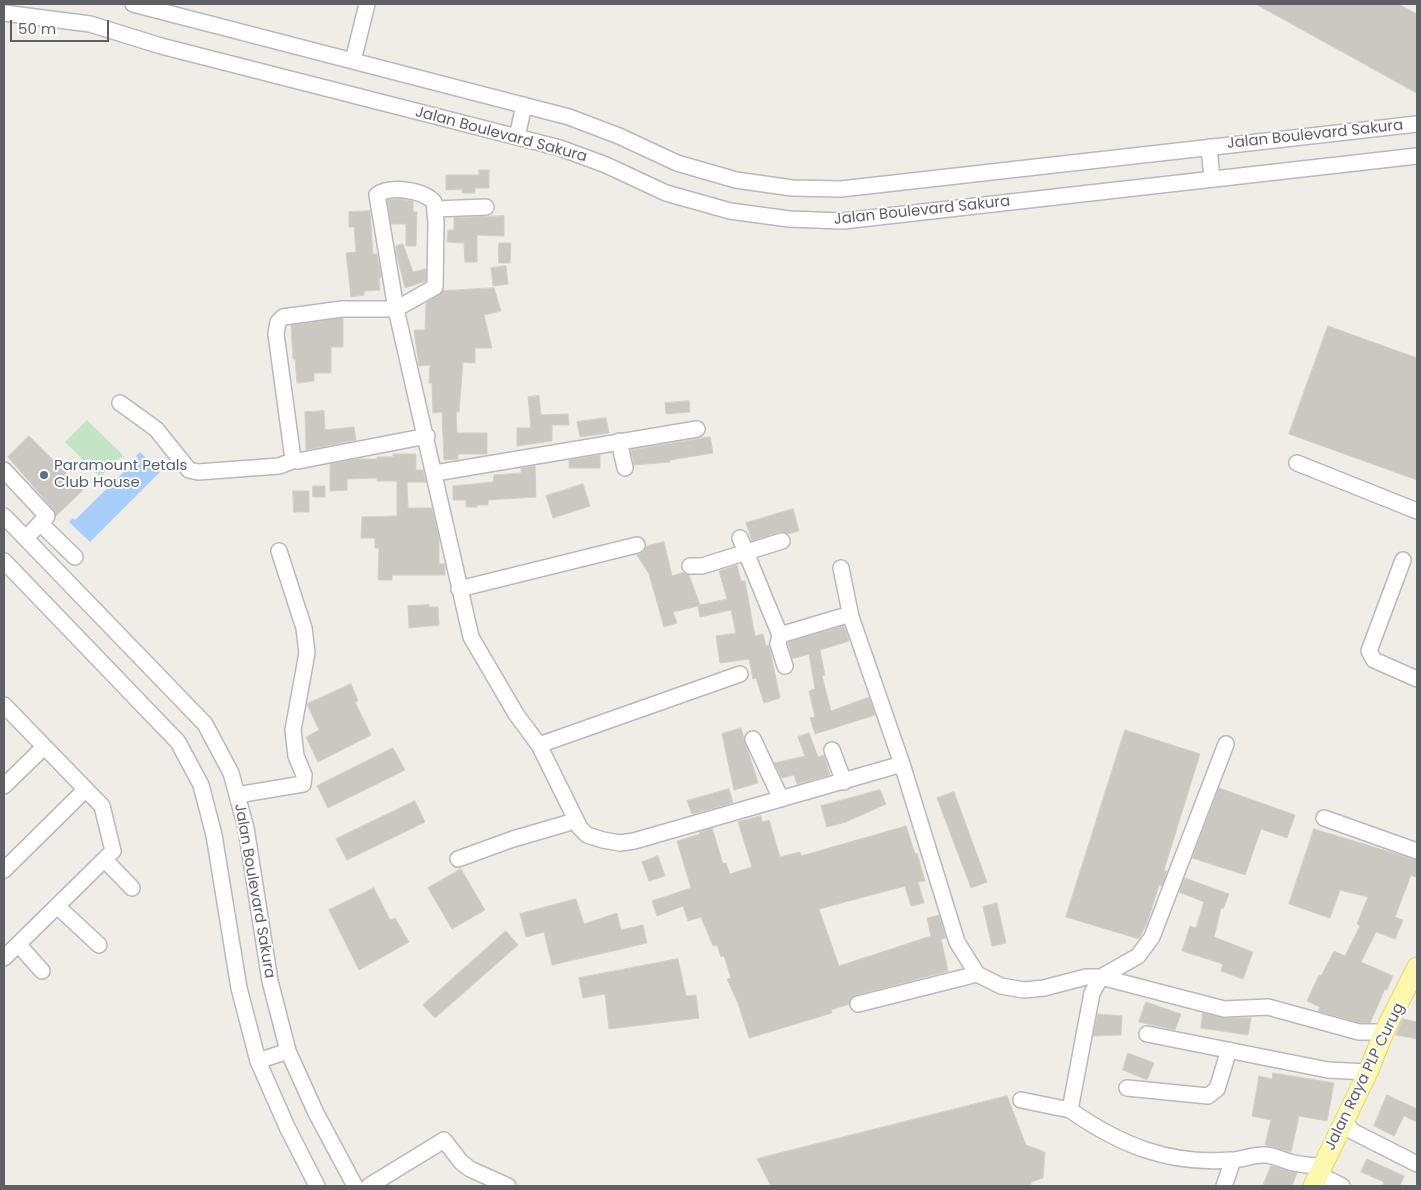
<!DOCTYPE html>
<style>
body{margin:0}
#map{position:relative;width:1421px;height:1190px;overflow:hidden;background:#efede5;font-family:Poppins,sans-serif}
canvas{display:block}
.frame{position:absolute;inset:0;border:5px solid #5d5f65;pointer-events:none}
.scale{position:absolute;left:10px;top:20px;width:99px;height:22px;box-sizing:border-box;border:2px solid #5d5f65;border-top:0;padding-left:6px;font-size:15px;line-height:18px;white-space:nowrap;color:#5d5f65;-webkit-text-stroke:4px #fff;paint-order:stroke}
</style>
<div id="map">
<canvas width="1421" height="1190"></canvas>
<div class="frame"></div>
<div class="scale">50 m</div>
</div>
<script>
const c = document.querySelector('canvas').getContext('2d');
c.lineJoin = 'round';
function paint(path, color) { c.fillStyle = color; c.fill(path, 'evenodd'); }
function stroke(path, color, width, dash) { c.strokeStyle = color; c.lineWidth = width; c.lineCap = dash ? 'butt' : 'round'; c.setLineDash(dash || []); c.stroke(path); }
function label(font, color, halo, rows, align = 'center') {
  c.font = font + ' Poppins,sans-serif'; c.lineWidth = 4; c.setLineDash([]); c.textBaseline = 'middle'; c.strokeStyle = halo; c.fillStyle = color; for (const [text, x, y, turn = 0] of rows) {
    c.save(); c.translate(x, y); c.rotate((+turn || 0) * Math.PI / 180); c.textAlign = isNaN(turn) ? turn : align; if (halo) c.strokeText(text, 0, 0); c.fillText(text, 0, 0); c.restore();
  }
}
paint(new Path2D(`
 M87 420 123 455 100 477 65 442Z`), '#c3e5c6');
paint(new Path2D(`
 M140 452 160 472 90 542 69 522 73 518 75 520 138 458 136 456Z`), '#a8cefb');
const building = new Path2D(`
 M1256 4H1398L1417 14V93Z
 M479 170H489V188H475V193H462V189L446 190V175H479Z
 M398 199 413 201V212H417L416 246H406V224H391L387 200Z
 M370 211 373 254H377L381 277 379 278 380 290 364 291V295L351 297 346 253 356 252 354 227H349V212Z
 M504 216V236L477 235V262H465L464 243 447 242 448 230H454V218Z
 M499 243H511L510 263H499Z
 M403 244 413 272 426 269V281L405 288 396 252V246Z
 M506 266 508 284 493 286 491 268Z
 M494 288 501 311 484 315 492 348H475V363L463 362 459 412H456L457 433H487V454H458V459L444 460 442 412 433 413 432 383H429L430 365 419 366 414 330H425L426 303 443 291Z
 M343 318V347H331V373H314V381L297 383 295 359H293L291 325Z
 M1328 326 1417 358V480L1289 434Z
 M539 396 541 415 568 414 569 425H552V441L517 446V428H531L528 397Z
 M689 401 690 412 666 414 665 403Z
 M324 411 325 430 354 427 356 440 306 450 305 412Z
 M606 418 609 433 580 437 577 422Z
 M29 436 83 490 56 516 54 510 8 457Z
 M710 437 713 453 670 460V462L634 465 631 450Z
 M393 454H416V470H423L426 482H407L408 508H432L439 537V564H445V575H392V580H378L379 548H375V538H361L362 517 397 516V481H377V478L347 479V490L330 491V464L357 459H377V457H393Z
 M600 455V468H569V460Z
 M535 466 536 497 488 500V505H477V507H466V500H453V486L493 482 494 475 521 473V468Z
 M583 484 590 506 553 518 546 496Z
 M313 486H325V497H313Z
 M293 491H309V512H294Z
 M793 509 799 531 788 534 779 532 752 541 746 523Z
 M664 542 672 576 684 572 689 575 700 605 727 599 719 571 737 565 741 581H745L755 636 763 634 766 646 769 645 780 698 764 703 756 678 753 679 749 659 720 663 716 636 736 633 731 610 700 617 698 606 673 612 677 623 664 627 649 574 637 555 643 552 647 546Z
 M429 605V607H438L439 625 409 628 408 606Z
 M844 626 849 641 820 650 825 675 822 676 831 711 869 697 875 715 815 734 810 718 815 717 809 691 815 689 809 654 792 659 788 642Z
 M351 684 358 701 355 702 371 735 318 762 306 737 319 730 307 704Z
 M741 728 758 783 734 790 722 734Z
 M1125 730 1200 754 1164 870 1167 871 1162 886 1159 885 1147 923 1139 939 1066 917Z
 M809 733 818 757 824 755 830 775 797 784 794 775 782 778 774 763 805 756 798 737Z
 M393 748 405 770 328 808 317 786Z
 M1219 788 1295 815 1287 838 1261 829 1245 875 1192 858Z
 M729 789 733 803 692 814 687 801Z
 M880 790 886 804 846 822 827 827 821 806Z
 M954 792 987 882 971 888 937 798Z
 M415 801 425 822 347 860 336 839Z
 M761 816 762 822 769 820 780 857 800 852 801 856 906 826 915 854 917 853 925 881 918 882 924 903 911 906 905 886 819 909 839 966 931 936 927 918 939 915 946 938 941 939 948 971 856 995 851 998 849 1004 831 1010 832 1013 749 1038 738 1003 727 979 731 978 724 956 721 957 717 945 713 946 701 917 688 921 683 906 657 916 652 901 691 888 677 841 700 834 699 832 712 828 723 864 726 863 730 874 752 867 738 822Z
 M1314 829 1417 860V878L1411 875 1395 917 1403 920 1395 939 1376 932 1361 962 1393 976 1387 990 1385 989 1370 1023H1360L1318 1011 1320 1007 1307 1001 1319 975 1321 976 1334 951 1345 956 1360 926 1357 924 1368 897 1340 890 1330 918 1289 904Z
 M658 856 665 876 649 881 642 862Z
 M461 869 485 910 452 929 428 888Z
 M1185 878 1229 894 1223 909 1221 908 1214 937 1253 952 1243 979 1221 971 1223 964 1182 951 1190 926 1196 928 1204 902 1179 892Z
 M374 888 390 920 395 918 409 942 359 970 329 910Z
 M576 899 584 924 617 913 621 930 643 925 647 943 552 965 544 932 526 937 520 914Z
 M997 903 1006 943 992 946 983 907Z
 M506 931 518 945 435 1018 423 1005Z
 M678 959 686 996 696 995 699 1018 609 1029 605 994 583 998 579 978Z
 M1146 1002 1181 1014 1175 1030 1139 1022Z
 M1203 1013 1224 1018H1251L1248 1035 1201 1028Z
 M1098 1014 1122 1016 1121 1035 1093 1036Z
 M1403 1019 1417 1022V1039L1396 1035Z
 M1128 1053 1154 1063 1147 1080 1123 1070Z
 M1273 1073 1334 1083 1327 1121 1299 1116 1291 1152 1265 1145 1271 1120 1252 1116 1259 1076 1272 1079Z
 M1387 1095 1417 1109V1122L1404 1116 1394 1136 1374 1126Z
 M1007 1096 1026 1145 1045 1152 1043 1178 1031 1182V1186H771L757 1159Z
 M1367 1159 1404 1176 1400 1186H1382L1384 1182 1361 1172Z
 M1271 1166 1297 1173 1292 1186H1263Z`);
paint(building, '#cac8c1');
stroke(building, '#d3d0c3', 1);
const minor = new Path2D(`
 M133 4 569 117 619 136 677 163 736 180 792 188 841 189 1417 124
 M4 13 90 24 161 46 560 148 606 165 666 193 730 211 789 219 843 221 1417 156
 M353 61 367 4
 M517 137 524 105
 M1209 147 1212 179
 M436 209 486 207
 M120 403 156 429 189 470 198 472 279 466 295 460
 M427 436 298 461 293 459 276 334 278 322 283 317 342 309H396L435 287 436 222 434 202C423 190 390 185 377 195L396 309 471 637 516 714 539 745 580 828 587 835 603 840 620 843 634 841 902 764 957 942 977 974 1001 986 1024 990 1044 988 1086 977H1101L1224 1009 1268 1007 1359 1032H1384
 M619 441 625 468
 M1297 463 1417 511
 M4 470 47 516 26 538
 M435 473 697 429
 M4 516 205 724 231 773 246 828 270 981 288 1051 316 1113 355 1186
 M40 523 75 557
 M740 538 780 635
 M1403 560 1369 651 1374 660 1417 679
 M4 561 178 742 201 785 214 835 239 988 258 1061 287 1127 317 1186
 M690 566H702L782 541
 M841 568 851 617
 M459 589 637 545
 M785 666 778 644 780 635 844 616 851 617 902 764
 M4 705 102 806 113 851 4 958
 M753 739 781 799
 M539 745 740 674
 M832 750 844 782
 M4 786 44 747
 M237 795 303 784 304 775 296 756 293 730 307 653 304 628 279 551
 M1324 818 1417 851
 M458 859 513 839 575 821
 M105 860 132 888
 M4 870 86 789
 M57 906 99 945
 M18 944 42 971
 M858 1004 977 974
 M1147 1034 1328 1070 1368 1072
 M258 1061 288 1051
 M1127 1088 1208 1096 1217 1089 1229 1050
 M1021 1100 1070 1110 1092 993 1101 977 1138 956 1152 937 1226 744
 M1070 1110C1120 1145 1169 1165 1231 1160 1243 1160 1253 1154 1265 1155 1273 1155 1282 1160 1290 1162 1300 1165 1311 1165 1321 1167
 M1344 1120 1352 1131 1417 1164
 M1318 1174 1342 1186
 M369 1186 444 1140 461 1162 470 1169 508 1186
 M1224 1186 1233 1160`);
const major = new Path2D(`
 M1313 1186 1368 1072 1384 1032 1417 967`);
stroke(minor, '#b7b9be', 18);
stroke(major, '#ecd461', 21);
stroke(minor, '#fff', 15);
stroke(major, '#fcf8ad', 19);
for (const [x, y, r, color] of [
 [44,475,5,"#5c6f8a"]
]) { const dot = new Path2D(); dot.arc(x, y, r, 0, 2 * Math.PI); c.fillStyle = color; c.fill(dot); stroke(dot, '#fff', 2); }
label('15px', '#5d5f65', '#fff', [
 ["Jalan Boulevard Sakura",501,135,15],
 ["Jalan Boulevard Sakura",1315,135,-6],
 ["Jalan Boulevard Sakura",922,211,-6],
 ["Jalan Boulevard Sakura",254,891,80],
 ["Jalan Raya PLP Curug",1365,1077,-64]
]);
label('15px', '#4e5e75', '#fff', [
 ["Paramount Petals",54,466],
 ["Club House",54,483]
], 'left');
</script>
